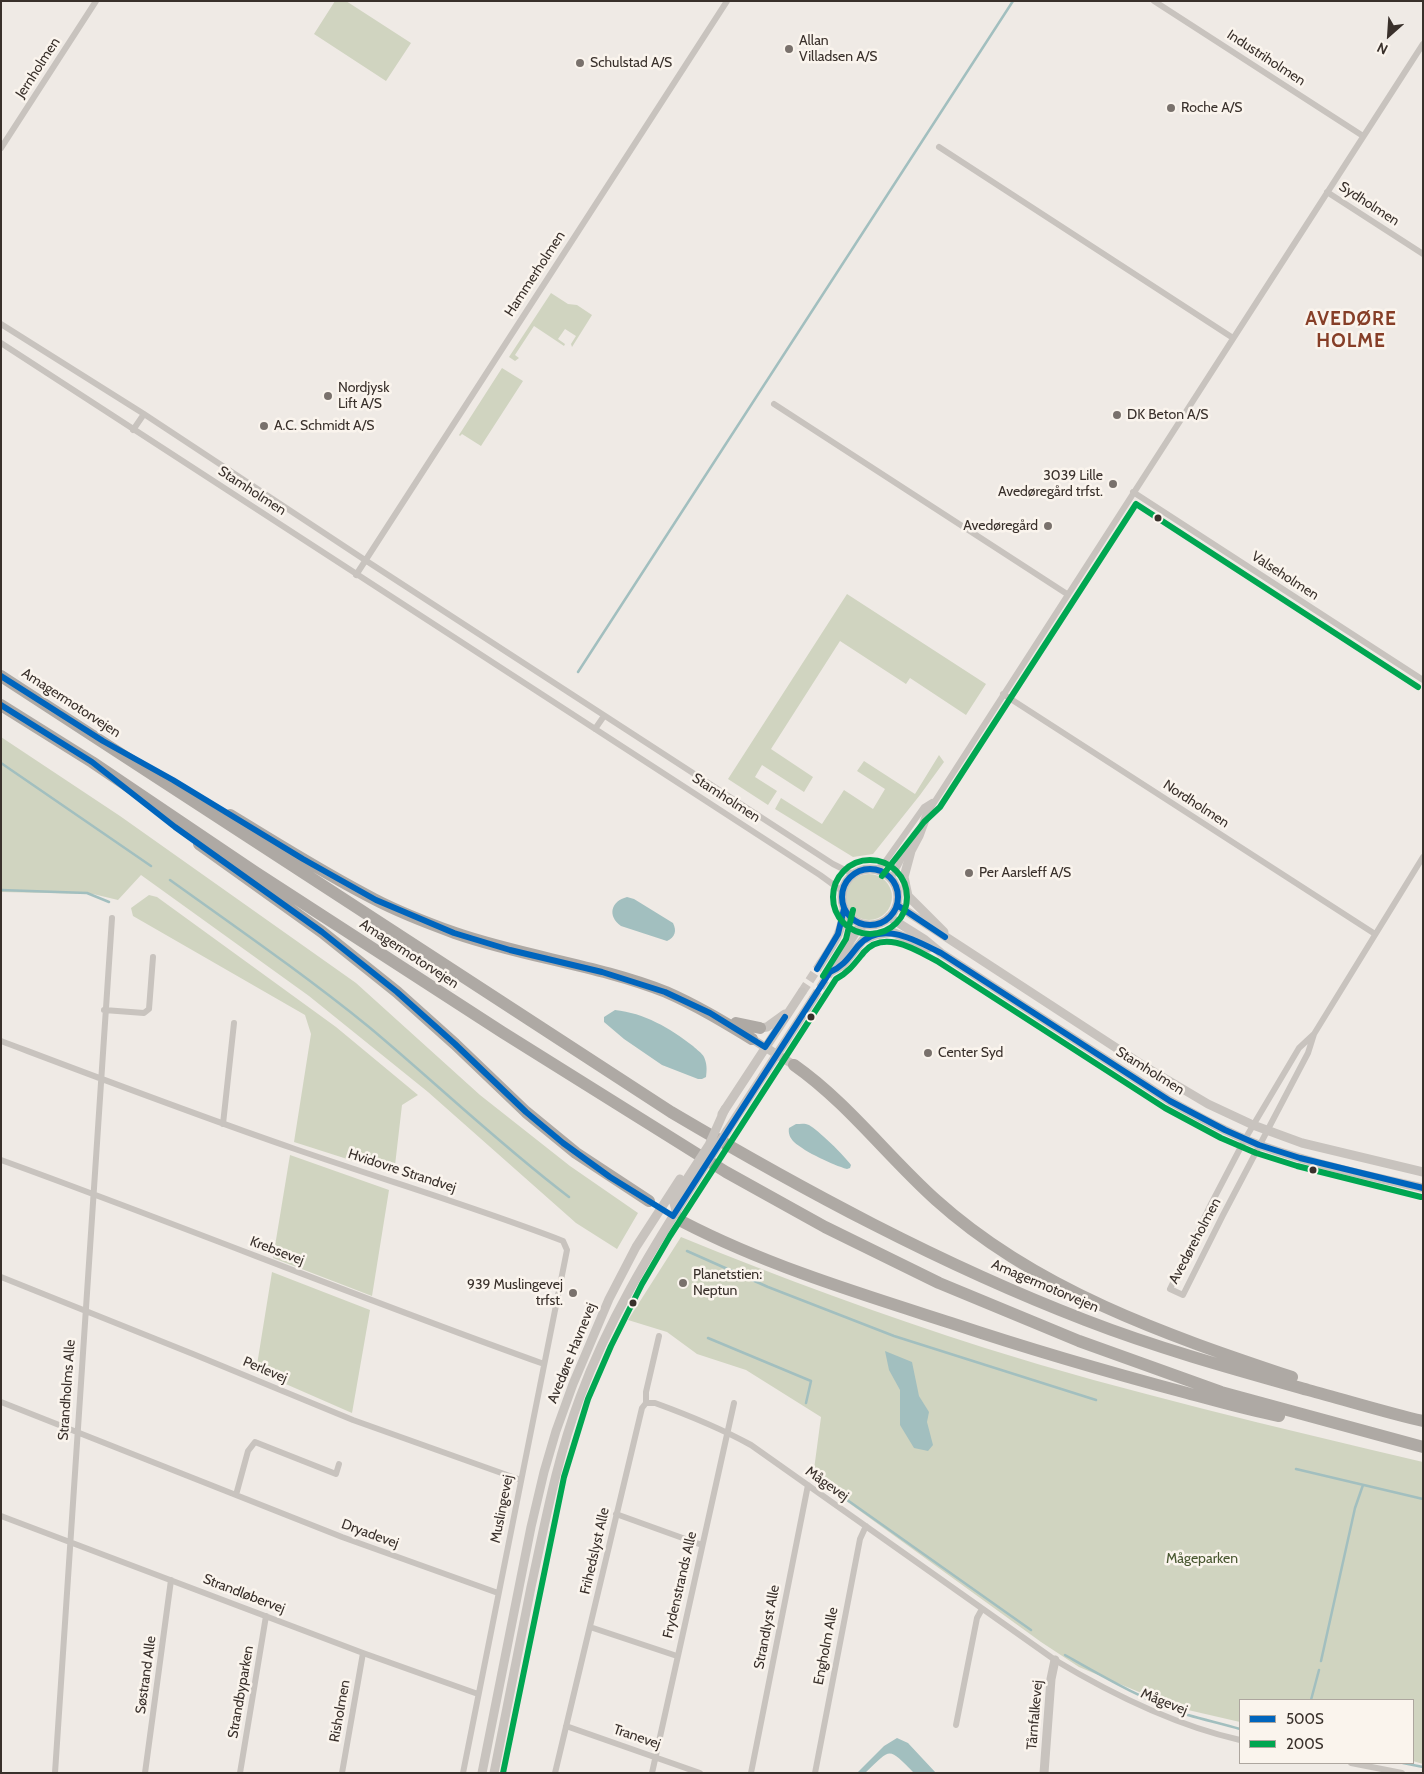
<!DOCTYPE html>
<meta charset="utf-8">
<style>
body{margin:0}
#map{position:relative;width:1424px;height:1774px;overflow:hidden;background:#efeae5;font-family:Cabin,sans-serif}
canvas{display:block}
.frame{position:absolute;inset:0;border:2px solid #39302b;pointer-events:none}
.legend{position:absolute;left:1239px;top:1699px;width:175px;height:65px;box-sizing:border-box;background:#faf4ed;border:1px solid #ada69f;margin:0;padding:6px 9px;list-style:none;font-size:15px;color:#39302b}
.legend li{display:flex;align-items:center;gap:10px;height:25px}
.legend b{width:25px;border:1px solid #ada69f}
.north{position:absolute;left:1364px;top:10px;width:50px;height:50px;-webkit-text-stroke:4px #faf4ed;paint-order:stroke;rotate:206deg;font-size:14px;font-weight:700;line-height:20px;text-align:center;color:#39302b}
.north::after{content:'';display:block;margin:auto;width:18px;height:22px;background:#39302b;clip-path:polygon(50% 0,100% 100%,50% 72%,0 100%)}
</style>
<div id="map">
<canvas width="1424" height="1774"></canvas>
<div class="frame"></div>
<ul class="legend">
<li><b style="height:6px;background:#0065bd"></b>500S</li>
<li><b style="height:6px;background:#00a651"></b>200S</li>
</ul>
<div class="north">N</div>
</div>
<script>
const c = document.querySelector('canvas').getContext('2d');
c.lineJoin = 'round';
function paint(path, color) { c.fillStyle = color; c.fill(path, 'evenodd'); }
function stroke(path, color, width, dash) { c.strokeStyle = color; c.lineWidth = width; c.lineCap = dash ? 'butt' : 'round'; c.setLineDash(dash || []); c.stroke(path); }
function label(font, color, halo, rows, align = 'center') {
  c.font = font + ' Cabin,sans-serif'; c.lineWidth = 5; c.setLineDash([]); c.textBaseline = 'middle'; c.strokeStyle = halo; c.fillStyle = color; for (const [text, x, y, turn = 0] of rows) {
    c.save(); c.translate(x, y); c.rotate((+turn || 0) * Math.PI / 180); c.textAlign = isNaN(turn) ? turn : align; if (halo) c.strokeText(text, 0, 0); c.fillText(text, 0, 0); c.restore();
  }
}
paint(new Path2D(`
 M335 1H346L411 43 386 81 314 34Z
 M551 293 568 304 577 305 592 315 572 347 571 344 576 336 565 329 558 339 565 344 564 346 534 326 515 355 519 358 515 361 509 357Z
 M502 368 523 381 481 446 462 434 460 436 459 435Z
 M847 594 986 684 966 715 910 678 906 684 840 641 771 749 813 777 804 792 762 765 755 777 777 791 768 805 728 779Z
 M1 737 120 816 356 983 480 1095 570 1166 638 1213 617 1249 576 1223 428 1092 309 996 141 875 118 900 93 894 1 892Z
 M939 755 944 762 920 795 873 854 853 857 775 809 781 798 822 824 844 790 873 809 885 789 857 771 864 761 915 794Z
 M846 897a23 23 0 1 1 46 0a23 23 0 1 1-46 0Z
 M149 895 157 897 336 1027 418 1095 402 1105 394 1174 294 1142 311 1034 305 1015 133 916 131 908Z
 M290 1155 389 1190 372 1296 273 1258Z
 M681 1237C781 1278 882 1315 985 1348 1129 1393 1276 1427 1423 1462V1764L1413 1761V1700H1240V1722L1175 1707 1079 1667 1041 1642 813 1477 821 1417 746 1370 697 1354 667 1332 628 1320Z
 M272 1272 370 1310 352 1413 256 1371Z`), '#d0d4c0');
paint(new Path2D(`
 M627 897 634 899 673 923C677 931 675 937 667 941L621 926C607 916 611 901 627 897Z
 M615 1010C644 1013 670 1028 693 1046 697 1050 702 1053 704 1057 707 1064 707 1069 706 1077L702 1079H698L662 1065 624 1039 604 1022V1017Z
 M796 1124C800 1124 805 1123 809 1125 818 1130 845 1156 851 1165L850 1168 847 1169C833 1165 805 1152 794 1142 790 1138 788 1133 789 1128Z
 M885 1351 912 1362 919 1396 929 1412 927 1422 933 1445 928 1451 914 1448 900 1425V1390L889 1370Z
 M897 1738 908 1743 936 1773H914C887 1746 892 1748 865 1773H857L884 1746Z`), '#a2bfbf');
stroke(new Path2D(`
 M578 672 1013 1
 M1 763 151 866
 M170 880C237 928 305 975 369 1027 436 1083 499 1144 569 1197
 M1 890 87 893 109 902
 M687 1251 768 1287 894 1336 1096 1400
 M708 1338 811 1381 806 1403
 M1296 1469 1423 1499
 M819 1480 1031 1630
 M1065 1655C1104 1677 1145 1701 1188 1715 1205 1720 1223 1724 1240 1729
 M1321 1661 1355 1508 1363 1485
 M1311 1700 1319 1670
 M1403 1763 1423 1767`), '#a2bfbf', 2.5);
stroke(new Path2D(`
 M802 992 821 963
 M813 999 830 972`), '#cbc5c0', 9, [9, 4.5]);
stroke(new Path2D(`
 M1154 1 1363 136
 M939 147 1233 338
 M1 148 96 1
 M1327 192 1423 254
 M1 324 144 414 365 560 833 864 853 874
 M1 343 820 875 842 891
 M774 404 1067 594
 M133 430 144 414
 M1133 492 1423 680
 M356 575 727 1
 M1003 694 1375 934
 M595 729 604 716
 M928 812 1423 44
 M876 870 885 862 924 807 932 802
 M891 879 915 834
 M104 1010 144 1013 149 1009 153 957
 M1314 1034 1308 1053 1223 1215 1183 1295 1170 1289 1209 1208 1245 1139 1299 1048 1314 1034 1423 857
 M1 1041C99 1078 196 1115 295 1149 384 1180 475 1207 563 1241L567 1250 463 1773
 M223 1124 234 1023
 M1 1160C183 1226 362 1299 544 1364
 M1 1277 193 1354 353 1420 521 1480
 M1 1402 342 1537 498 1593
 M646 1403H655C688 1415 720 1428 751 1445L1055 1660C1113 1695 1174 1725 1240 1740
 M236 1495 248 1451 255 1442 336 1474 339 1464
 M616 1514 702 1545
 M1 1516 363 1653 478 1694
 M590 1627 677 1656
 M956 1725 977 1618 982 1609
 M566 1726 700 1773
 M1351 1763 1402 1773
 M55 1773 112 918
 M145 1773 171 1580
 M240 1773 266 1616
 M342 1773 363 1653
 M555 1773 642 1408 646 1403V1392L659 1336
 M652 1773 734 1403
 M751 1773 808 1485
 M815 1773 860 1539 866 1526`), '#c8c3be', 6);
stroke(new Path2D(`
 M929 809 919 836 911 851 904 877 908 896 944 932
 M842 897a28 28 0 1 1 56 0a28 28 0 1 1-56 0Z
 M897 905 1144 1066 1208 1104 1253 1125 1302 1143 1423 1172
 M889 917 924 939 941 953 1170 1101C1199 1117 1228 1133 1259 1145 1313 1164 1368 1176 1423 1188
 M821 963C834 943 842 933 844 909
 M832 970 857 930 864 925
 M830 972 843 965 863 940 875 935 892 932 929 948
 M760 1028 767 1027 785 1014
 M752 1039 794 1065
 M722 1114 802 992
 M727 1131 813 999
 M677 1214 674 1203 683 1185
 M482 1773 531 1527 544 1472 556 1431 573 1384 609 1299 636 1247 680 1179
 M494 1773C506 1711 519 1649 531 1587 545 1523 557 1458 580 1397 608 1321 649 1254 692 1186
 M1044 1773 1051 1679 1055 1660`), '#c8c3be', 9);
stroke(new Path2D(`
 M1 676 671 1112C803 1190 940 1264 1085 1320 1157 1348 1233 1369 1308 1390 1346 1400 1384 1412 1423 1421
 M1 705 92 762 255 872 502 1032 726 1172 825 1227 939 1283 1079 1341 1221 1392 1423 1447
 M230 815C278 844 325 874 374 899 397 911 430 924 455 933 524 957 598 965 666 992 696 1005 724 1022 752 1039
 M199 844 322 932 397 992 455 1044 526 1112 576 1153 649 1201
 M736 1023 760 1028
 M794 1065C848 1103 887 1156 936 1200 1036 1290 1166 1335 1292 1377
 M683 1222C768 1266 861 1294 951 1323 1029 1349 1108 1372 1187 1393 1217 1401 1248 1410 1279 1416`), '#aea9a4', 12);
stroke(new Path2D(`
 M685 1182 709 1145 725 1109
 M692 1186 727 1131`), '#c8c3be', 9);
stroke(new Path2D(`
 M1 676 103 741 173 780 303 859 376 900 454 933 510 950 602 972 665 992 710 1013 765 1047 785 1017
 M1 705 92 762 175 827 322 932 397 992 455 1044 526 1112 563 1143 610 1177 673 1216 830 972C844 966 849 957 858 946 881 919 917 941 941 953L1170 1101 1225 1130 1259 1145 1300 1158 1423 1188
 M842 897a28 28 0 1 1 56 0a28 28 0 1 1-56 0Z
 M897 905 945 937
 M817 969 838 934 844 909`), '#0065bd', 6);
stroke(new Path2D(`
 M833 897a37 37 0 1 1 74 0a37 37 0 1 1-74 0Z
 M882 876 924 822 940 807 1136 504 1418 687
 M823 976 846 939 853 910
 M503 1773 564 1477 588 1399 611 1346 642 1284 670 1236 836 979C849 972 855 963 864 952 884 929 916 950 937 961L1165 1108 1221 1138 1256 1153 1297 1166 1421 1197`), '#00a651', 6);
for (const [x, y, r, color] of [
 [789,49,5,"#79716c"],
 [580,63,5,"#79716c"],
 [1171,108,5,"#79716c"],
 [328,396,5,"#79716c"],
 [1117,415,5,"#79716c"],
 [264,426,5,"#79716c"],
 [1113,484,5,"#79716c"],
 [1158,518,4.5,"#39302b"],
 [1048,526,5,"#79716c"],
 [969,873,5,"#79716c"],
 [811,1017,4.5,"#39302b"],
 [928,1053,5,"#79716c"],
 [1313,1170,4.5,"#39302b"],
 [683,1283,5,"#79716c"],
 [573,1293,5,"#79716c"],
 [633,1303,4.5,"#39302b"]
]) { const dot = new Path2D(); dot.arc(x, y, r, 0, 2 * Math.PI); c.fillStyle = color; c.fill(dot); stroke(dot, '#faf4ed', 2); }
label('14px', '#39302b', '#faf4ed', [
 ["Allan",799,41],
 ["Villadsen A/S",799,57],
 ["Schulstad A/S",590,63],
 ["Roche A/S",1181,108],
 ["Nordjysk",338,388],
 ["Lift A/S",338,404],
 ["DK Beton A/S",1127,415],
 ["A.C. Schmidt A/S",274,426],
 ["3039 Lille",1103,476,"right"],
 ["Avedøregård trfst.",1103,492,"right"],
 ["Avedøregård",1038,526,"right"],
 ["Per Aarsleff A/S",979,873],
 ["Center Syd",938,1053],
 ["Planetstien:",693,1275],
 ["Neptun",693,1291],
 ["939 Muslingevej",563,1285,"right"],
 ["trfst.",563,1301,"right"]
], 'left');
label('14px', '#39302b', '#faf4ed', [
 ["Industriholmen",1266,58,33],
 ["Jernholmen",38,68,-57],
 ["Sydholmen",1369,204,33],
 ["Hammerholmen",535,274,-57],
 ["Stamholmen",252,491,33],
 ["Valseholmen",1285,576,33],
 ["Amagermotorvejen",71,703,33],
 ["Stamholmen",726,798,33],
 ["Nordholmen",1196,804,33],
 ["Amagermotorvejen",409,954,33],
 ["Stamholmen",1150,1071,32],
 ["Hvidovre Strandvej",402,1171,18],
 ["Avedøreholmen",1195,1241,-62],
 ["Krebsevej",277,1251,21],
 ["Amagermotorvejen",1045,1286,23],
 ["Avedøre Havnevej",572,1353,-68],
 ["Perlevej",265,1370,23],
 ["Strandholms Alle",67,1390,-86],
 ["Mågevej",827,1484,35],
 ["Muslingevej",502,1509,-79],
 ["Dryadevej",370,1534,20],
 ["Frihedslyst Alle",595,1551,-77],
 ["Frydenstrands Alle",680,1585,-77],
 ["Strandløbervej",244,1594,21],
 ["Strandlyst Alle",767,1627,-79],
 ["Engholm Alle",826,1646,-79],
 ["Søstrand Alle",146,1675,-82],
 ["Strandbyparken",241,1692,-80],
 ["Mågevej",1164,1702,22],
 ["Risholmen",340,1711,-80],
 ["Tårnfalkevej",1035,1715,-85],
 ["Tranevej",637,1737,19]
]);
label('14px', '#485730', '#faf4ed', [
 ["Mågeparken",1202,1559]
]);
c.letterSpacing = '1px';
label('bold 19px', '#863e27', '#faf4ed', [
 ["AVEDØRE",1351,319],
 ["HOLME",1351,341]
]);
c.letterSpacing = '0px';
</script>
